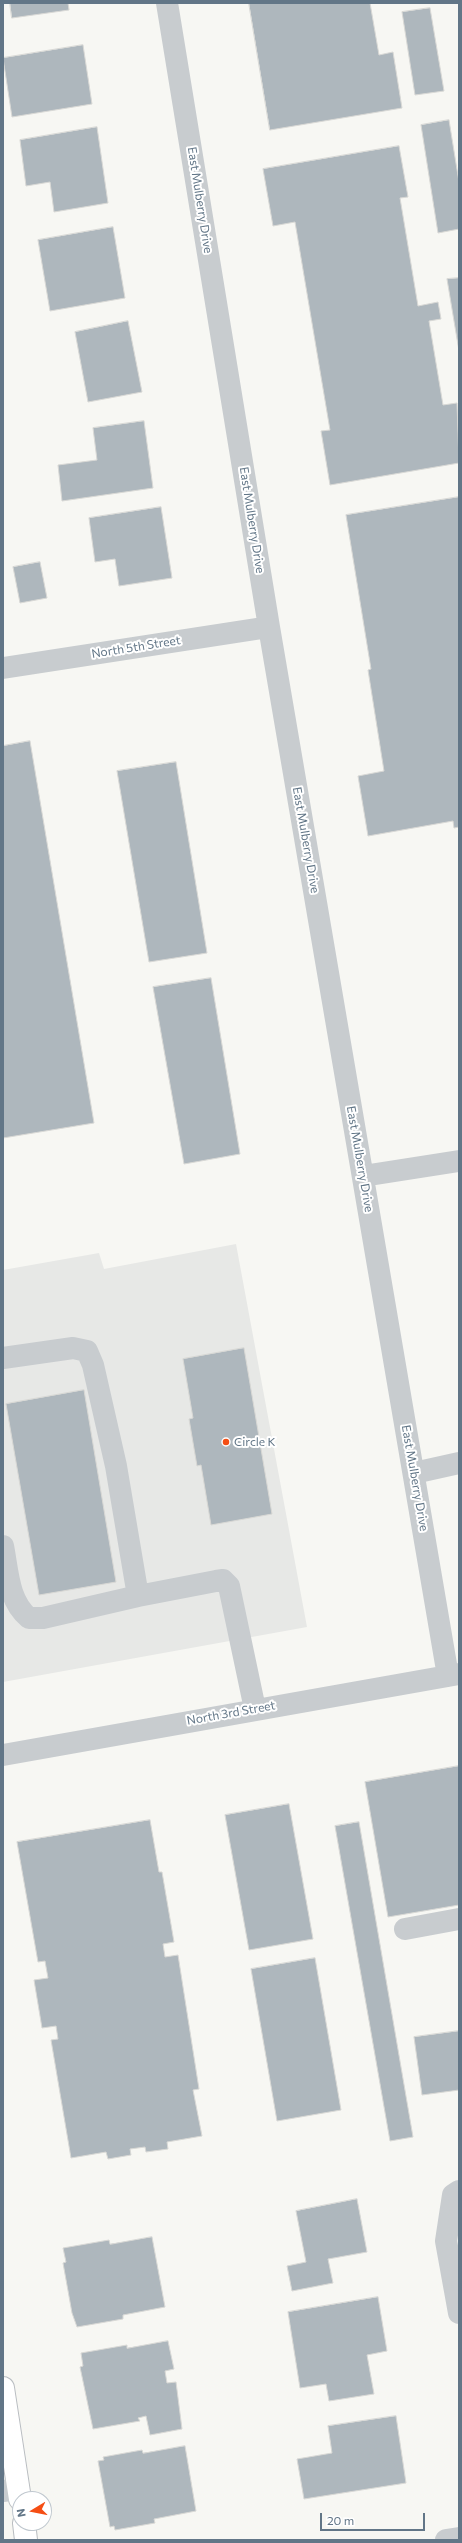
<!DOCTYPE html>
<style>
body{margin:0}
#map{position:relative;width:462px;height:2543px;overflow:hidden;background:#f7f7f3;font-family:Commissioner,sans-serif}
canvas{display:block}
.frame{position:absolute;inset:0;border:4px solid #627687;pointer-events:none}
.north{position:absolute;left:12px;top:2491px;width:40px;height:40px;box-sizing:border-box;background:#fff;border:1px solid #c0c8cf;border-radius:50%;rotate:260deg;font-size:11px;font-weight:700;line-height:16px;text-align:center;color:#627687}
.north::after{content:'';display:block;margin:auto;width:14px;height:18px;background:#f54e14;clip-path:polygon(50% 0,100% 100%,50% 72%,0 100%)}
.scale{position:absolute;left:320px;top:2513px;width:105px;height:18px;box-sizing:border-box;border:2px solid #627687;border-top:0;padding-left:5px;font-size:12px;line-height:14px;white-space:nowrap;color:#627687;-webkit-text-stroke:3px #fff;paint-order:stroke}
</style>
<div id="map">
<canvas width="462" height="2543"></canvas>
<div class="frame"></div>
<div class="north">N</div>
<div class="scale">20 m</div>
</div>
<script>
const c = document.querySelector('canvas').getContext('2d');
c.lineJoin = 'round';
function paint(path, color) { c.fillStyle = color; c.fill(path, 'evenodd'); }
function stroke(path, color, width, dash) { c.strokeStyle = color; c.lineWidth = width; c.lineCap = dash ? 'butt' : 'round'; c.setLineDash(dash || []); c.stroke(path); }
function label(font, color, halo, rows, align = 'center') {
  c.font = font + ' Commissioner,sans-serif'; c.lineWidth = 4; c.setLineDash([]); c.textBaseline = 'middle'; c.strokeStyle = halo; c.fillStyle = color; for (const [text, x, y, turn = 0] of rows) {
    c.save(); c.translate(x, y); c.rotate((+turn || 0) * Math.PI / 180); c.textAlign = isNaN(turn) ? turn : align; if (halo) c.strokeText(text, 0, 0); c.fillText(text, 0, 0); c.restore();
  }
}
paint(new Path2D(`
 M236 1244 307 1627 3 1682V1270L99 1253 104 1269Z`), '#e7e8e6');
const building = new Path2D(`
 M10 3H68L69 10 12 18Z
 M249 3H370L379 55 393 52 402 108 270 130Z
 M430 8 444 91 415 95 402 12Z
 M83 45 92 104 12 117 3 58Z
 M449 120 459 182V229L438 233 421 125Z
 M97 127 108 203 54 212 50 182 26 186 20 140Z
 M399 146 408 197 400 198 418 306 438 302 441 319 429 321 443 405 457 403 459 463 330 485 321 431 330 430 295 222 273 226 263 169Z
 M113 227 125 298 50 311 38 240Z
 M459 278V351L447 279Z
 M128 321 142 392 88 402 75 332Z
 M144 421 153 488 62 501 58 465 97 460 93 428Z
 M459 497V827L454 828 453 821 368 836 358 776 384 771 368 670 371 669 346 515Z
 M161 507 172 578 119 586 115 559 95 562 89 518Z
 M40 562 47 598 20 603 13 567Z
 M30 741 94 1123 3 1138V746Z
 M176 762 207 953 149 962 117 771Z
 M211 978 240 1154 184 1164 153 987Z
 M244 1348 272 1514 211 1525 201 1465 197 1466 189 1419 193 1418 183 1359Z
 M84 1390 116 1582 39 1595 6 1404Z
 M459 1766V1905L388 1917 365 1782Z
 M289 1804 313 1939 249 1950 225 1815Z
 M150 1820 159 1872H162L174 1942 163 1944 165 1957 178 1955 199 2089 193 2090 202 2136 167 2142 168 2149 146 2152 145 2147 130 2149 131 2155 108 2159 106 2152 71 2158 51 2040 58 2039 56 2026 42 2028 34 1980 48 1978 45 1961 38 1962 17 1842Z
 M359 1822 413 2137 390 2141 335 1826Z
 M315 1958 341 2110 277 2121 251 1969Z
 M459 2031V2090L422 2095 414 2037Z
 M357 2199 367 2252 328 2259 333 2283 292 2291 287 2266 306 2262 296 2211Z
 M152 2237 165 2307 123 2315V2319L77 2327 72 2313 63 2263 66 2262 63 2248 109 2240 110 2244Z
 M378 2297 387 2351 367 2355 374 2394 329 2401 326 2384 300 2388 288 2312Z
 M168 2341 174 2369 165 2371 167 2383 176 2382 182 2429 150 2435 146 2416 138 2418 140 2421 93 2429 80 2367 83 2366 81 2353 127 2345V2348Z
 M396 2416 406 2483 304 2499 297 2459 332 2453 328 2426Z
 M185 2446 196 2511 154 2519 155 2523 115 2530 114 2526 110 2527 98 2461 104 2460 103 2457 142 2450 143 2453Z`);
paint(building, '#aeb7bd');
stroke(building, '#d8d8d5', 1);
const major = new Path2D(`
 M3 2388 20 2499
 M24 2523 26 2540`);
stroke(major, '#b9bdc1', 24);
stroke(new Path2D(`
 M167 3 269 627 448 1676
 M3 668 269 627
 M363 1176 459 1161
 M3 1358 73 1348 87 1351 93 1365 116 1466 138 1596 216 1581 223 1580 229 1586 255 1709
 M414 1473 459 1463
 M3 1546C8 1571 8 1601 29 1618H43L138 1596
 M3 1755 459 1674
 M405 1929 459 1919
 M459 2191 453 2195 446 2241 459 2313
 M3 2491 18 2489
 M446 2540 459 2538`), '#c8cccf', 22);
stroke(major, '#fff', 22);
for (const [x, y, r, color] of [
 [226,1442,4,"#f54e14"]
]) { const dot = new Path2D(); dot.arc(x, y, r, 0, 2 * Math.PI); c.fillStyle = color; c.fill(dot); stroke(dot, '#fff', 1.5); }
label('12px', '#627687', '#fff', [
 ["East Mulberry Drive",200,200,81],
 ["East Mulberry Drive",252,520,81],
 ["North 5th Street",136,647,-9],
 ["East Mulberry Drive",306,840,80],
 ["East Mulberry Drive",360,1159,80],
 ["East Mulberry Drive",415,1478,80],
 ["North 3rd Street",231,1713,-10]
]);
label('12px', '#627687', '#fff', [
 ["Circle K",234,1442]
], 'left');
</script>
